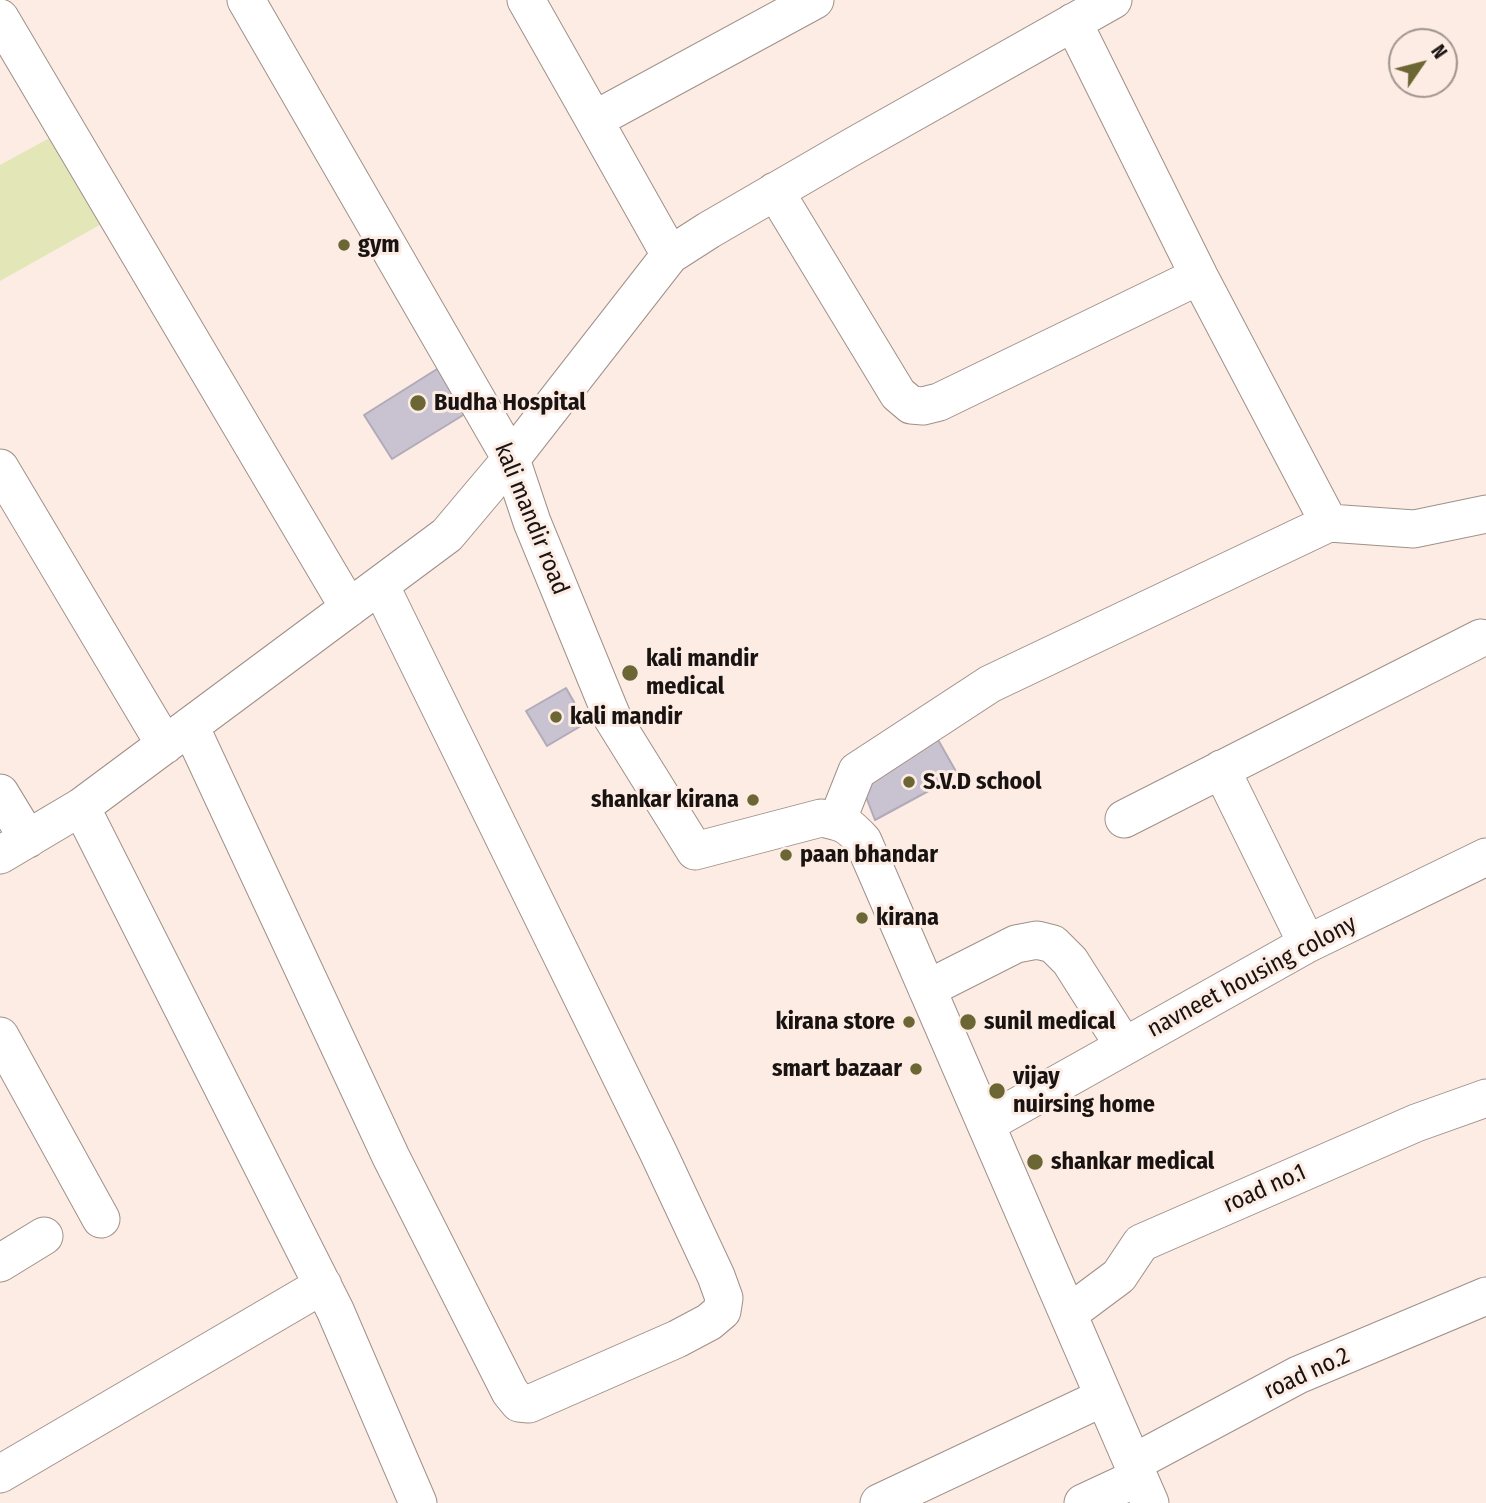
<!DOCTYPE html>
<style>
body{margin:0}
#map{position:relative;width:1486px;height:1503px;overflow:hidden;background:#fcece4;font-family:"Fira Sans Condensed",sans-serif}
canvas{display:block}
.north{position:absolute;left:1388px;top:28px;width:70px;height:70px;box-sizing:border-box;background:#fcece4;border:2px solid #a19590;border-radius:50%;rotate:55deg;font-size:19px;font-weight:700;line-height:28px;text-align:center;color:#191311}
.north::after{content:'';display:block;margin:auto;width:24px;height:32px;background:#6b6633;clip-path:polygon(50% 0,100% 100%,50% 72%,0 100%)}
</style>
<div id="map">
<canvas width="1486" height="1503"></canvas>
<div class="north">N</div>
</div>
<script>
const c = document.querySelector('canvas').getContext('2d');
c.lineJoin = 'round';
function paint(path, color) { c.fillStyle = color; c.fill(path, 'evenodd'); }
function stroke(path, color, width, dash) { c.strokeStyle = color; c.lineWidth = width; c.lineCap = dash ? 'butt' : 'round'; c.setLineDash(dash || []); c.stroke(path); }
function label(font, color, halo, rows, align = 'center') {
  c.font = font + ' "Fira Sans Condensed",sans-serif'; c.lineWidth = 6; c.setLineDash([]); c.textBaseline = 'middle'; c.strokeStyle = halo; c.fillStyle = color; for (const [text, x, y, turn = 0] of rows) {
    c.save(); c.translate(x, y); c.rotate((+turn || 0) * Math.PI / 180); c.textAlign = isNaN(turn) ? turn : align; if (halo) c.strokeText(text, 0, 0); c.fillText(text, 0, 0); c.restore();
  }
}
paint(new Path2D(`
 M55 135 105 222 0 281V165Z`), '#e3e7b7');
const building = new Path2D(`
 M445 364 473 409 392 459 364 415Z
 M566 688 586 723 547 746 526 711Z
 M937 738 958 775 875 820 863 789Z`);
paint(building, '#c9c2d0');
stroke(building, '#b1abb9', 2);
const street = new Path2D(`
 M246 0 511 459 532 522 613 719 695 851 821 818C843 822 848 824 863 841L1150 1503
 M526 0 594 120
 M0 18 349 608
 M775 191 898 394 911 405 923 406 939 402 1199 276
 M670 255 594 120 815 0
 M0 468 165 745
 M1329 523 1414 529 1486 514
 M190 726 391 1157 510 1392 519 1403 529 1404 677 1339 709 1322 722 1311 724 1298 716 1276 658 1152 380 585
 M1221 769 1307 944
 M0 793 28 839
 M81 807 335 1310 418 1503
 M1124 819 1481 638
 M837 821 857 771 990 684 1329 523 1199 276 1073 22
 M0 855 81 807 447 535 511 459 670 255 709 230 852 147 1113 0
 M927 989 1016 944 1037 940 1053 944 1070 961 1124 1046
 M0 1036 101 1219
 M986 1124 1307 944 1486 857
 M0 1263 44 1236
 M1068 1314 1119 1276 1141 1243 1416 1123 1486 1098
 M1133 1463 1298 1375 1486 1296
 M0 1474 323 1285
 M879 1503 1104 1397
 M1083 1503 1139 1477`);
stroke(street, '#9f9089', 39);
stroke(street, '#fff', 37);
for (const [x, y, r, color] of [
 [344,245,7,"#6b6633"],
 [418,403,9,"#6b6633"],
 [630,673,9,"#6b6633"],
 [556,717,7,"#6b6633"],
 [909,782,7,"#6b6633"],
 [753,800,7,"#6b6633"],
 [786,855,7,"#6b6633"],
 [862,918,7,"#6b6633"],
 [909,1022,7,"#6b6633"],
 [968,1022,9,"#6b6633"],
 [916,1069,7,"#6b6633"],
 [997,1091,9,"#6b6633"],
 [1035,1162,9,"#6b6633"]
]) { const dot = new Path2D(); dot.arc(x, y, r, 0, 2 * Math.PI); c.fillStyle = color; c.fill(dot); stroke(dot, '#fcece4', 2.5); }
label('bold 24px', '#191311', '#fcece4', [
 ["gym",358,245],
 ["Budha Hospital",434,403],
 ["kali mandir",646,659],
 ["medical",646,687],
 ["kali mandir",570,717],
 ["S.V.D school",923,782],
 ["shankar kirana",739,800,"right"],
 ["paan bhandar",800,855],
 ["kirana",876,918],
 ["kirana store",895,1022,"right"],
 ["sunil medical",984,1022],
 ["smart bazaar",902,1069,"right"],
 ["vijay",1013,1077],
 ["nuirsing home",1013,1105],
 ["shankar medical",1051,1162]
], 'left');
label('24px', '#191311', '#fcece4', [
 ["kali mandir road",531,519,68],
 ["navneet housing colony",1252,977,-28],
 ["road no.1",1265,1189,-24],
 ["road no.2",1307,1374,-25]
]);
</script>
